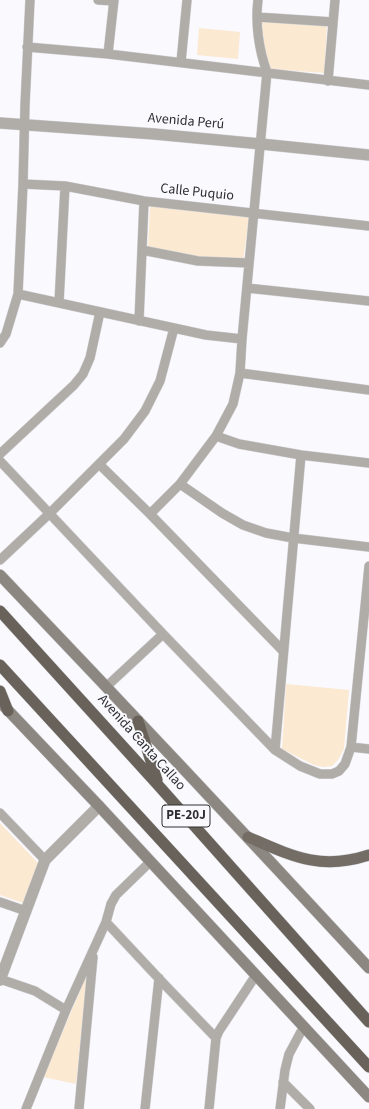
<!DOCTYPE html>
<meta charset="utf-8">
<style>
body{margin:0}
canvas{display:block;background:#f9f9fe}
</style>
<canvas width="369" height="1109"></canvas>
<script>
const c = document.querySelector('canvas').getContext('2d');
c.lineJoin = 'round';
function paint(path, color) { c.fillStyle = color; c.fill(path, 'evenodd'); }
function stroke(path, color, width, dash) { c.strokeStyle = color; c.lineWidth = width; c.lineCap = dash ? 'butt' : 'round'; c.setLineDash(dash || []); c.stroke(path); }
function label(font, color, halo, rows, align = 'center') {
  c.font = font + ' "Source Sans 3",sans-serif'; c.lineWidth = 3.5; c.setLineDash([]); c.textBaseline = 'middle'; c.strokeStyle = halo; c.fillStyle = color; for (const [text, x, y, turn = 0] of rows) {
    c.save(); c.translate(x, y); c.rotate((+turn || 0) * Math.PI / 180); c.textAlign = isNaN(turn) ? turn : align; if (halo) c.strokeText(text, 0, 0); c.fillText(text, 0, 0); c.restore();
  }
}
paint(new Path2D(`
 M262 21 327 25 324 73 271 69 265 55Z
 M199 28 240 32 238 59 197 55Z
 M150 206 249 216 243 262 194 257 148 247Z
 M286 684 349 690 344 749 338 760 332 766 323 767 314 765 282 749Z
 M0 823 38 863 23 903 0 895Z
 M87 975 76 1084 43 1077Z`), '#fce9d1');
const minor = new Path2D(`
 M98 0 114 1
 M257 17 333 22
 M27 47 108 54 369 85
 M108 54 114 0
 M181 62 187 0
 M328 81 335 0
 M23 184 65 186 144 201 369 226
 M142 250 198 261 249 263
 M247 288 369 301
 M18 294 206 335 242 339
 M59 303 65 186
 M139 321 144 201
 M0 343 6 334 18 294 23 184 25 105 30 0
 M240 373 369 390
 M216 436 239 444 301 455 369 463
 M0 454 74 385 83 374 90 358 100 312
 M0 461 163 634 275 750 300 766 320 774H332L339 771 345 764 351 747 369 566
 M99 464 150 514 283 651
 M180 484 222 513 243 525 266 533 293 538 369 547
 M150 514 180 484 216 436 233 404 240 373 242 339 267 72C259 51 255 23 258 0
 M0 560 49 514 124 439 145 411 160 381 174 328
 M107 686 163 634
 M351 747 369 749
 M275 750 301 455
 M0 813 45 860
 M0 902 26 911
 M106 922 164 984 216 1038
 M0 979 35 991 66 1010
 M283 1082 310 1109
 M26 1109 66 1010 106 922 111 904 116 895 150 862
 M79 1109 93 957
 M145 1109 159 978
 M209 1109 216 1038 219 1031 256 975
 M280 1109 285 1070 289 1054 304 1026`);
const tertiary = new Path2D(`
 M0 123 154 134 261 144 369 155
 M0 980 45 860 99 806`);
const secondary = new Path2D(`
 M0 575C124 705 247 836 369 968
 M2 704 99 806 369 1097`);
const primary = new Path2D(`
 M248 837C292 856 320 871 369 855`);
const trunk = new Path2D(`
 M0 611 158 785 369 1022
 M0 665 369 1067
 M0 691 8 711
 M138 721 157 780`);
stroke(minor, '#d4d4d9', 10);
stroke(tertiary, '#d4d4d9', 12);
stroke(secondary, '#d4d4d9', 12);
stroke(primary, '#d4d4d9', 12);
stroke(trunk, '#d4d4d9', 12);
stroke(minor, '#b0ada8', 9);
stroke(tertiary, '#b0ada8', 11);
stroke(secondary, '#8c8781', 11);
stroke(primary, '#736d66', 11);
stroke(trunk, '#68625a', 11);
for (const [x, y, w] of [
 [186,816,48]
]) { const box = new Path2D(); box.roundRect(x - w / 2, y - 11, w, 22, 3); c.fillStyle = '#f9f9fe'; c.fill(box); stroke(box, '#2e2e32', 1); }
label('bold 13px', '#2e2e32', null, [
 ["PE-20J",186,816]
]);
label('14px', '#2e2e32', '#f9f9fe', [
 ["Avenida Perú",186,122,5],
 ["Calle Puquio",197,193,6],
 ["Avenida Canta Callao",141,743,48]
]);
</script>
